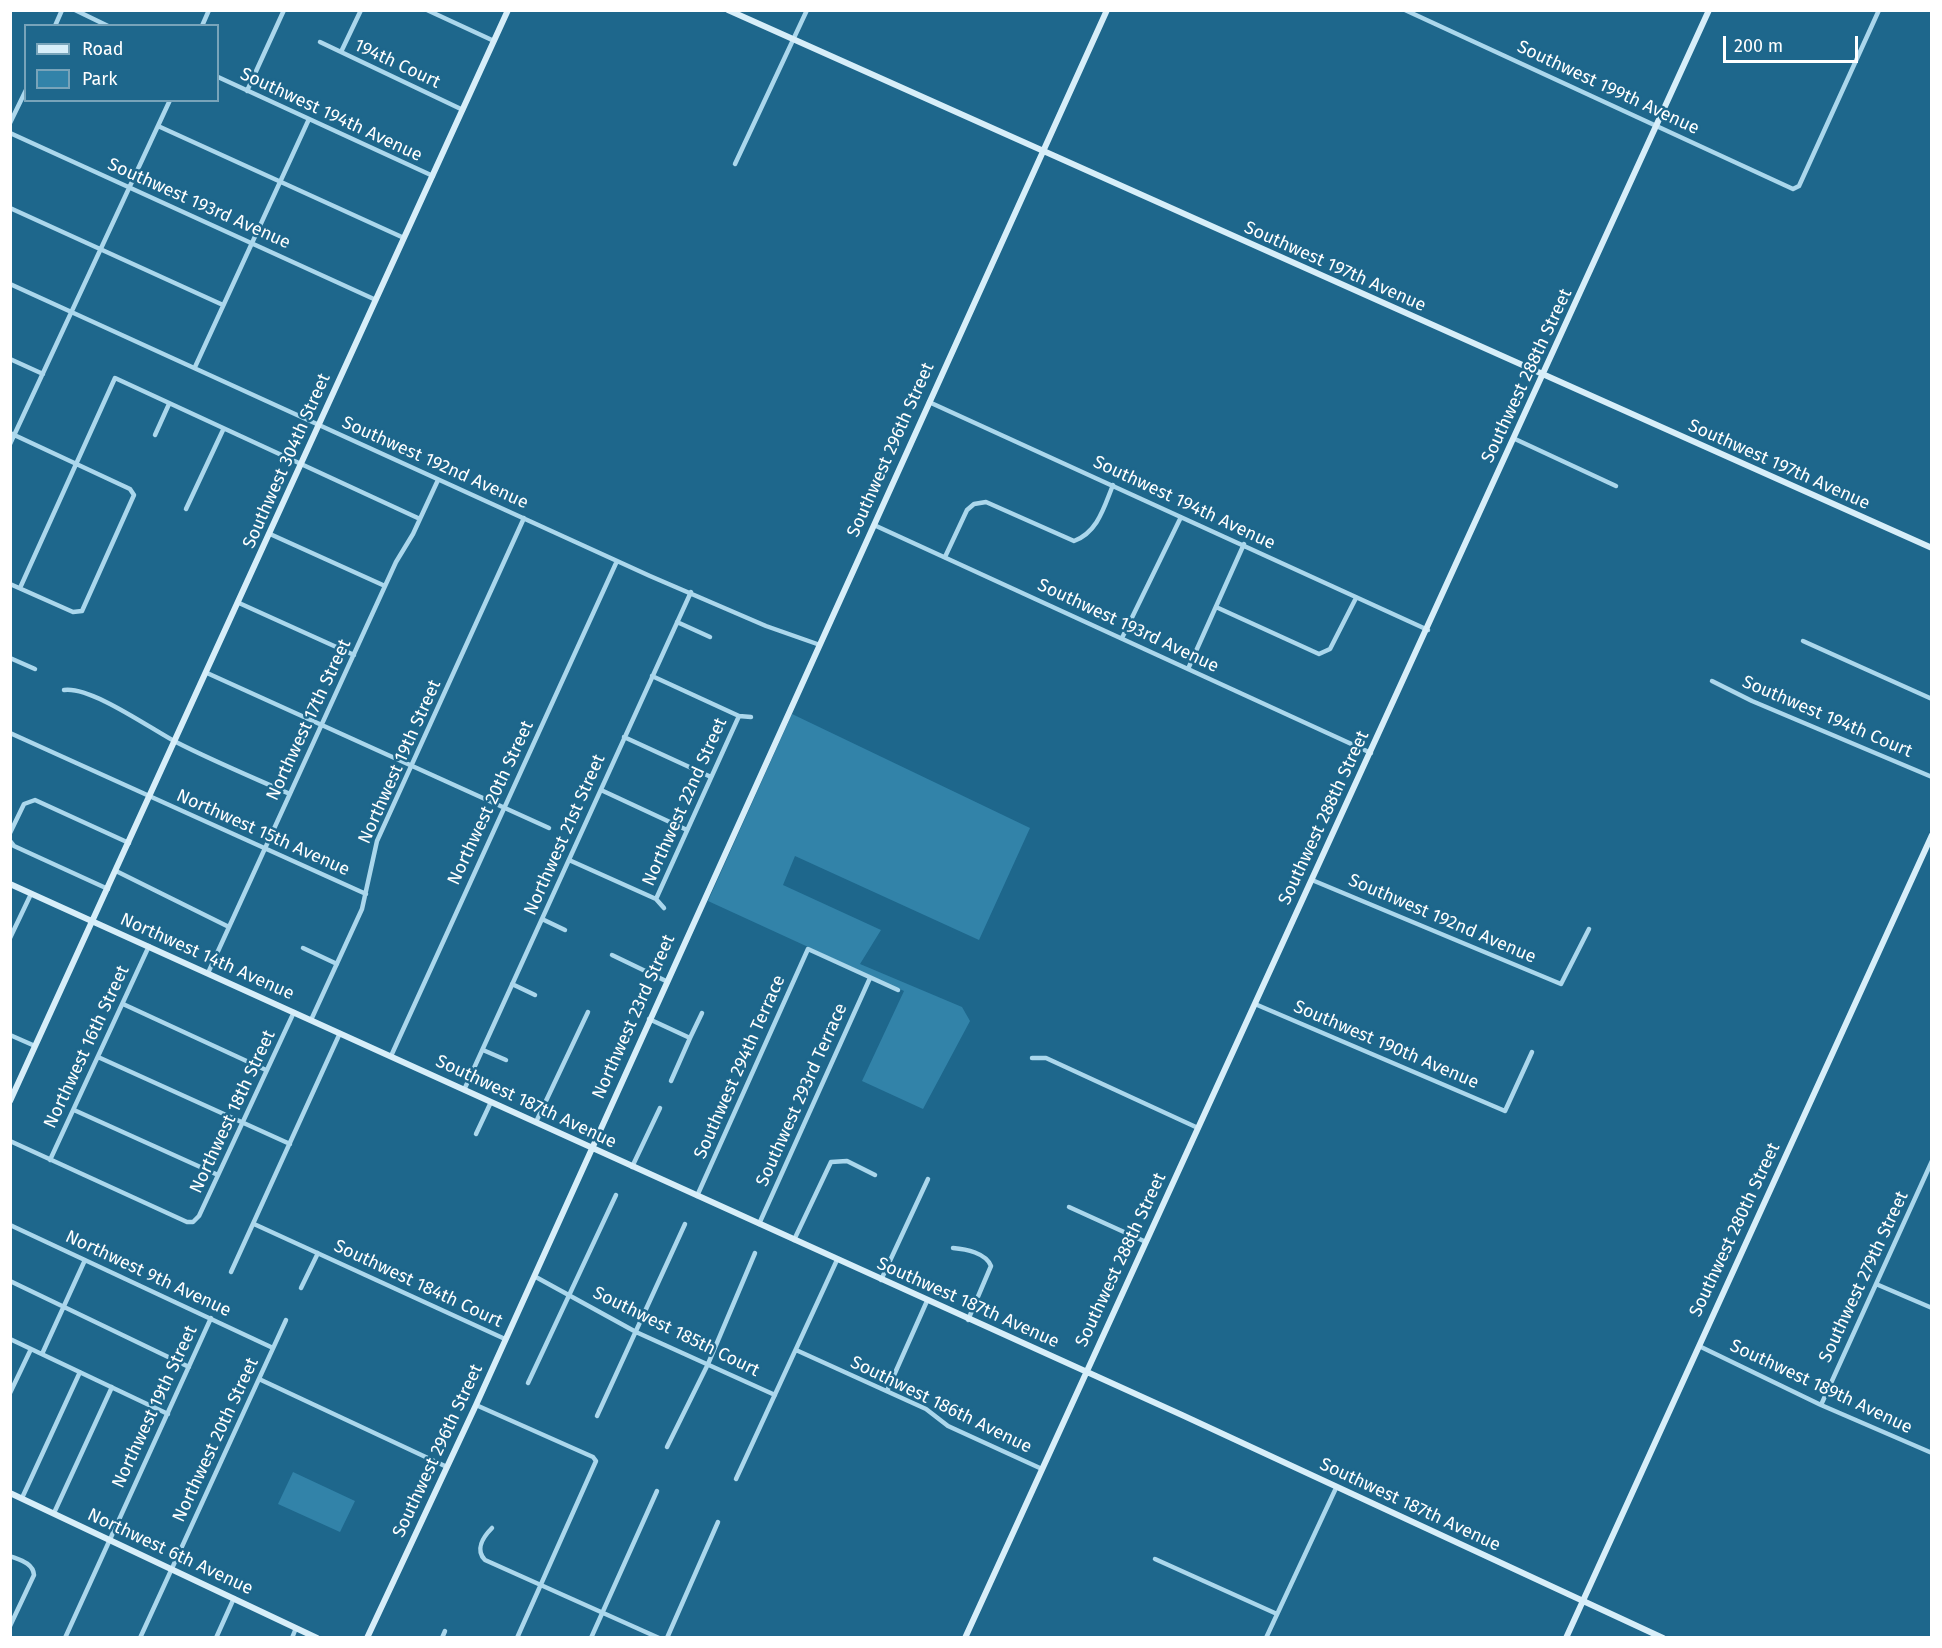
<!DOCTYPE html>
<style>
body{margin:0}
#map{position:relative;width:1942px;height:1648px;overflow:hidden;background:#1e678c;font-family:"Fira Sans",sans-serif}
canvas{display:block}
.frame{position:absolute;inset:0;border:12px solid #fff;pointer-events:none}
.legend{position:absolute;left:24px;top:24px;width:195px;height:78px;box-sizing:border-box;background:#1e678c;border:2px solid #78a4ba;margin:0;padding:8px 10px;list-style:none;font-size:18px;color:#fff}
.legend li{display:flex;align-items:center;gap:12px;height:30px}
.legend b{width:30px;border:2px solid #78a4ba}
.scale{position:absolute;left:1723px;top:36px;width:135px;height:27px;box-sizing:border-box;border:3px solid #fff;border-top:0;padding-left:8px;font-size:18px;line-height:21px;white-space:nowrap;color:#fff;-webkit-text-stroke:4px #1e678c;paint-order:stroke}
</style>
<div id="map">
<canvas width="1942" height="1648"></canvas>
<div class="frame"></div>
<ul class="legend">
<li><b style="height:8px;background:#d7eef9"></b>Road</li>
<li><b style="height:16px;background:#3283a9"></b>Park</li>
</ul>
<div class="scale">200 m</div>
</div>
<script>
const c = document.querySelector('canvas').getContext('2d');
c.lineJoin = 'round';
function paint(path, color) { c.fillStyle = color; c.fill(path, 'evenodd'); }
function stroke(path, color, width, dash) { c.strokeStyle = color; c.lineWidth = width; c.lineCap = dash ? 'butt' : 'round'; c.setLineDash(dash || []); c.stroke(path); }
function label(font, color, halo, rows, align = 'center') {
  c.font = font + ' "Fira Sans",sans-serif'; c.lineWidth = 5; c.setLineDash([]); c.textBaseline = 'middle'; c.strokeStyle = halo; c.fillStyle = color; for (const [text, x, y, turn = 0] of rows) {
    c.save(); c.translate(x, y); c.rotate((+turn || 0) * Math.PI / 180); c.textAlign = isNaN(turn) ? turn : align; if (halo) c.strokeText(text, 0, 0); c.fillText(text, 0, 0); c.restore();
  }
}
paint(new Path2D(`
 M792 714 1030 828 979 940 795 856 783 885 881 930 860 964 962 1007 970 1021 923 1109 862 1081 904 991 708 901Z
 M293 1472 355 1501 340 1532 278 1504Z`), '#3283a9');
stroke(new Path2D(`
 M75 10 108 26
 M427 10 494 41
 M1405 10 1793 189 1799 186 1879 10
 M55 26 62 10
 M202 26 209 10
 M320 42 463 110
 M341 52 361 10
 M218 77 433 176
 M247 91 284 10
 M10 123 26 90
 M158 126 404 238
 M10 133 376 300
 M735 164 807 10
 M10 208 223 305
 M10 284 650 576 766 626 820 645
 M10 359 43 374
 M195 367 309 119
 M929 402 1428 630
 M10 433 130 489 134 495 82 611 73 612 10 584
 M155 435 169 404
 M1515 439 1616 486
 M10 444 170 100
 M186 509 223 430
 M874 525 1371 753
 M270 534 385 586
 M945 557 967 510 974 504 986 502 1074 541C1098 532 1104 507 1113 485
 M20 588 115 378 420 519
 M239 603 354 655
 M1216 607 1319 654 1330 649 1356 598
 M677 622 710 637
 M1122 638 1181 517
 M1803 641 1932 699
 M10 658 35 669
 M1188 669 1244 544
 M207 673 549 828
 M652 676 739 716 751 717
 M1712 681 1752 701 1932 777
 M64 690C91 686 151 729 176 742 213 761 252 777 290 794
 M10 733 366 894
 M624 737 711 777
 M601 790 687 830
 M10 833 24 804 35 800 129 843
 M10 841 14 846 108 889
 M569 860 656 899 664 908
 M116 871 229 927
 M1312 880 1561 984 1589 929
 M656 899 739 716
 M542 919 565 930
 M10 938 31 894
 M303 948 337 964
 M612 955 666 981
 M208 973 396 562 413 534 438 480
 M512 984 535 995
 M123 1004 266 1070
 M1255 1004 1505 1111 1532 1052
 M649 1019 690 1038 671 1081
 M311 1020 362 909 377 841 524 518
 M10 1035 35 1046
 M690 1038 702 1013
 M483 1050 506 1060
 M391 1056 617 561
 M98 1057 290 1144
 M1032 1058H1046L1198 1128
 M464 1090 691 592
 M74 1110 218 1175
 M536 1122 588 1012
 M476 1134 491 1102
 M10 1141 187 1222H193L199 1216 294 1012
 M50 1160 149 946
 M632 1167 660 1108
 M697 1196 808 949 898 990
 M1069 1207 1146 1242
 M254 1224 505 1339
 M759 1224 870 978
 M10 1225 273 1348
 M794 1240 831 1162 847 1161 875 1175
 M953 1248C966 1249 986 1253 991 1266L968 1320
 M231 1272 340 1033
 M534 1276 636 1332 775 1395
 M881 1280 928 1179
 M10 1281 189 1367
 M1876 1284 1932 1308
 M301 1288 318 1253
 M10 1339 168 1414
 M1699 1346 1821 1405 1932 1453
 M796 1350 926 1409 948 1426 1042 1469
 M42 1354 85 1260
 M259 1379 447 1467
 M528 1383 616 1195
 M887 1391 927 1301
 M10 1393 31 1349
 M476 1405 593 1457 596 1461 517 1638
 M1821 1405 1932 1161
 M597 1416 685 1224
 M667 1447 708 1364 755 1253
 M736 1479 837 1260
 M22 1498 80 1372
 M54 1513 112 1387
 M492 1528C483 1537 475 1550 485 1560L659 1638
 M10 1556C20 1560 33 1563 34 1575L10 1626
 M1155 1559 1277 1614
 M65 1638 211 1318
 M140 1638 286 1320
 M216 1638 234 1598
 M292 1638 296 1628
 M442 1638 445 1631
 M591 1638 657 1491
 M667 1638 718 1522
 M1266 1638 1336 1488`), '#abd7ec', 4.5);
stroke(new Path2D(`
 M728 10 1932 548
 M10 884 1182 1415 1663 1638
 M10 1101 508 10
 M10 1493 317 1638
 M367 1638 476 1405 1107 10
 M965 1638 1709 10
 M1566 1638 1932 835`), '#d7eef9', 6);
label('18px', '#fff', '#1e678c', [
 ["194th Court",397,64,25],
 ["Southwest 199th Avenue",1608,88,25],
 ["Southwest 194th Avenue",331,115,25],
 ["Southwest 193rd Avenue",199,204,24],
 ["Southwest 197th Avenue",1335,267,24],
 ["Southwest 288th Street",1527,376,-65],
 ["Southwest 296th Street",891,450,-66],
 ["Southwest 304th Street",287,461,-66],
 ["Southwest 192nd Avenue",435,463,24],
 ["Southwest 197th Avenue",1779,465,24],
 ["Southwest 194th Avenue",1184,503,25],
 ["Southwest 193rd Avenue",1128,626,25],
 ["Southwest 194th Court",1827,717,23],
 ["Northwest 17th Street",309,720,-65],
 ["Northwest 19th Street",400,762,-66],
 ["Northwest 22nd Street",685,802,-66],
 ["Northwest 20th Street",491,803,-65],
 ["Southwest 288th Street",1324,818,-65],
 ["Northwest 15th Avenue",263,833,24],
 ["Northwest 21st Street",565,835,-66],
 ["Southwest 192nd Avenue",1442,919,23],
 ["Northwest 14th Avenue",207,957,24],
 ["Northwest 23rd Street",634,1017,-66],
 ["Southwest 190th Avenue",1386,1045,23],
 ["Northwest 16th Street",87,1047,-65],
 ["Southwest 294th Terrace",740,1067,-66],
 ["Southwest 293rd Terrace",802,1095,-66],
 ["Southwest 187th Avenue",526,1102,25],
 ["Northwest 18th Street",233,1112,-65],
 ["Southwest 280th Street",1735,1230,-65],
 ["Southwest 288th Street",1121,1260,-65],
 ["Northwest 9th Avenue",148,1274,25],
 ["Southwest 279th Street",1864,1277,-65],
 ["Southwest 184th Court",418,1284,25],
 ["Southwest 187th Avenue",968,1303,24],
 ["Southwest 185th Court",676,1332,26],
 ["Southwest 189th Avenue",1821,1387,25],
 ["Southwest 186th Avenue",941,1405,26],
 ["Northwest 19th Street",155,1407,-65],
 ["Northwest 20th Street",216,1440,-65],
 ["Southwest 296th Street",438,1451,-65],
 ["Southwest 187th Avenue",1410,1505,25],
 ["Northwest 6th Avenue",170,1552,25]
]);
</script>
